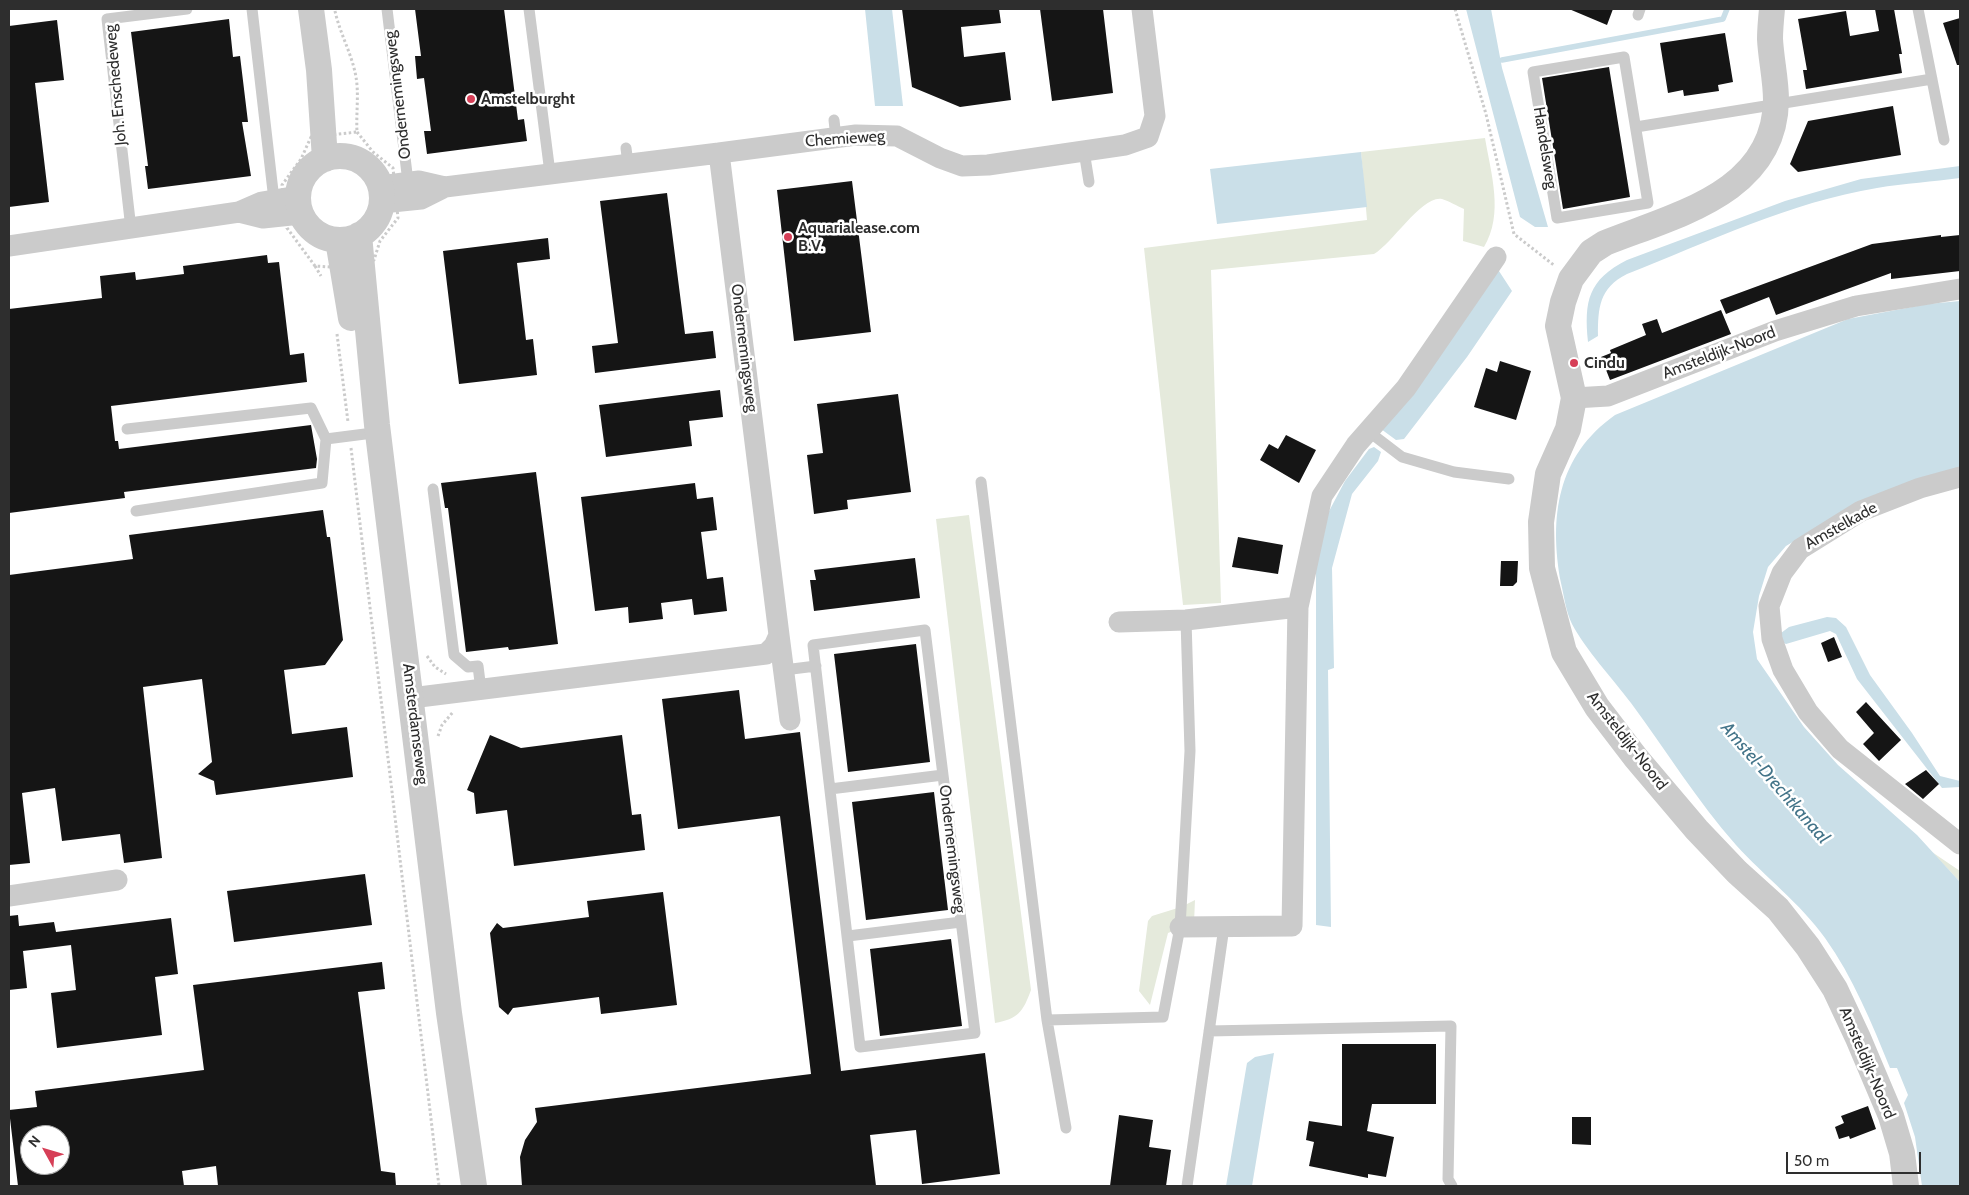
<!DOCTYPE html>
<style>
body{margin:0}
#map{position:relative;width:1969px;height:1195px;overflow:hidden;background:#fff;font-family:Cabin,sans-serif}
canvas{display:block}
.frame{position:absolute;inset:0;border:10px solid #2e2e2e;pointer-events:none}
.north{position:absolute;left:20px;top:1125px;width:50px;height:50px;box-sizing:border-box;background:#fff;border:1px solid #ababab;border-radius:50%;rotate:309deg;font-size:14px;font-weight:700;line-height:20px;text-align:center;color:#2e2e2e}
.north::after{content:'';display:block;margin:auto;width:18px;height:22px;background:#d63f57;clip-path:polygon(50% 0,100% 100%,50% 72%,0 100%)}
.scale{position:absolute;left:1786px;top:1152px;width:135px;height:22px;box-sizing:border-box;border:2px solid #2e2e2e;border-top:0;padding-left:6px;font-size:15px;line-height:18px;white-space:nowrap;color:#2e2e2e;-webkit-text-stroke:4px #fff;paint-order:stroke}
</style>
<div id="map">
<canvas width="1969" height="1195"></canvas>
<div class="frame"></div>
<div class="north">N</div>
<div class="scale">50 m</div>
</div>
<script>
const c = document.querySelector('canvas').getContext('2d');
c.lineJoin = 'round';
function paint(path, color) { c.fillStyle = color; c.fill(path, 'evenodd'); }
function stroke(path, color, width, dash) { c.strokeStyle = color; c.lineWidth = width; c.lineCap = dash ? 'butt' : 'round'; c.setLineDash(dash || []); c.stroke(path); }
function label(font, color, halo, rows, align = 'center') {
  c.font = font + ' Cabin,sans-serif'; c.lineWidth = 5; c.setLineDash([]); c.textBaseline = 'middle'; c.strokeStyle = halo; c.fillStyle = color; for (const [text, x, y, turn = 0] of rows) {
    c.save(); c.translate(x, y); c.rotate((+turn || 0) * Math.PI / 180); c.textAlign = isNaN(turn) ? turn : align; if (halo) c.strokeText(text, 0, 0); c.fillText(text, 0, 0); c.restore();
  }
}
paint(new Path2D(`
 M1485 138C1491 174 1504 214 1484 247L1463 241 1464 209C1457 206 1449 201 1442 199 1422 195 1393 243 1374 254L1211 270 1221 603 1183 605 1144 248 1367 220 1361 152Z
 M969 515 1031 990C1023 1012 1018 1019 995 1023L936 519Z
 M1932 852 1960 871V882Z
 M1195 900 1194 923 1168 933 1150 1005 1139 991 1148 921 1152 916 1181 907Z`), '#e5eadc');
paint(new Path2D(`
 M865 9H892L903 106H875Z
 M1466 9H1491L1502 68 1548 227H1535L1520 217Z
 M1361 152 1367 207 1217 224 1210 169Z
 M1960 166V178C1933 182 1905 183 1877 188 1791 202 1708 242 1627 274 1599 288 1598 308 1598 336L1588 342C1584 301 1588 280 1627 260L1785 201 1861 179Z
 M1497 268 1512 291 1467 357 1404 439 1396 440 1381 429Z
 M1960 301V469L1813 530 1786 546 1768 567 1759 596 1753 632 1757 659 1804 727 1838 765 1917 835 1960 882V1186H1922L1915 1137 1904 1103 1908 1095 1897 1068H1890C1872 1024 1853 977 1825 938 1800 903 1765 877 1736 845 1698 802 1665 749 1631 703 1613 679 1585 649 1572 624 1566 612 1564 596 1561 583 1549 517 1557 456 1615 415L1848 319 1928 304Z
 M1374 447 1381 452 1378 461 1352 494 1332 568 1334 668 1328 670 1331 927 1316 925V564L1327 515 1345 481 1369 449Z
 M1827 617 1836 618 1846 627 1870 675 1912 733 1940 776 1960 781V787L1942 788 1857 679 1836 634 1830 631 1786 644 1780 641 1781 633 1789 627Z
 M1274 1053 1252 1186H1226L1247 1063 1255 1057Z`), '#cadfe8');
stroke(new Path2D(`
 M1502 60 1723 19 1727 9`), '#cadfe8', 5.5);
paint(new Path2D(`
 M415 9H504L518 120 524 119 527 141 427 154 424 131H431L424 78 417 79 415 56H421Z
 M902 9H999L1001 23 961 27 964 57 1005 52 1011 100 960 107 912 87Z
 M1040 9H1103L1113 93 1052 101Z
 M1569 9H1613L1607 25Z
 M1875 9H1894L1902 54H1899L1902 73 1806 89 1803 70H1807L1798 19 1846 11 1850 36 1879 31Z
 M1960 18V65H1957L1943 23Z
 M229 19 233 57 240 56 248 122H242L251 176 148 189 145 166H148L131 32Z
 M57 20 64 80 35 83 49 202 9 207V26Z
 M1725 33 1733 82 1718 85 1719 91 1684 96 1683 90 1668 93 1660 43Z
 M1609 67 1630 197 1563 209 1542 78Z
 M1893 106 1901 155 1798 172 1790 164 1808 121Z
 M852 181 871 332 794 341 777 190Z
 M667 193 685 334 713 331 716 358 595 373 592 346 618 343 600 201Z
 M1941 235V237L1960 235V271L1891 279V273L1776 315 1769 297 1726 314 1720 300 1872 244Z
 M548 238 550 259 517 263 526 340 533 339 537 375 459 384 443 251Z
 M267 255 268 263 279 262 290 355 304 353 307 382 111 406 115 441H118L119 449 311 425 317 459 316 468 124 492 125 498 9 513V309L102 298 100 276 135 272 136 280 184 274 183 266Z
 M1721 310 1731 334 1610 380 1601 357 1611 353 1610 350 1646 335 1642 324 1657 319 1662 333Z
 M1500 361 1531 371 1516 420 1474 407 1486 368 1497 372Z
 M720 390 723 417 689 421 692 446 606 457 599 405Z
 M898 394 911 492 847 500 848 509 814 514 807 455 823 453 817 404Z
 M1286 435 1316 450 1299 483 1260 460 1269 444 1278 449Z
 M536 472 558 644 509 650 508 647 466 652 448 508H445L441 483Z
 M695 483 697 499 713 497 717 530 701 532 707 579 723 577 727 611 694 615 692 599 661 603 663 619 629 623 628 607 595 611 581 497Z
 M323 510 327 537H330L343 640 325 665 284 670 292 734 347 727 353 777 216 795 214 781 198 774 212 762 202 679 143 687 162 858 124 863 120 834 62 841 55 788 22 793 30 863 9 865V575L133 559 129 535Z
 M1238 537 1283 545 1278 574 1232 567Z
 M915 558 920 598 814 611 810 580H816L814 570Z
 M1501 561H1518L1517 582 1513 586H1500Z
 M1834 637 1842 657 1828 662 1821 643Z
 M916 644 930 762 848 772 834 654Z
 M739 690 745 739 800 732 841 1071 985 1053 1000 1174 922 1184 916 1130 870 1135 876 1186H522L520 1157 525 1140 537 1122 535 1108 811 1074 780 816 678 829 662 699Z
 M1866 702 1901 740 1879 761 1863 744 1874 733 1856 712Z
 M490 735 521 748 622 735 632 815 641 814 645 850 514 866 507 810 476 814 474 793 467 790Z
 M1926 770 1939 784 1923 799 1905 784Z
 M934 792 948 910 866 920 852 802Z
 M365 874 372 925 234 942 227 891Z
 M663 892 677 1005 601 1014 599 997 513 1008 508 1015 499 1007 490 933 497 923 503 928 589 917 587 901Z
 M18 915 19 926 54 922 56 932 171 918 178 974 155 977 162 1035 57 1048 51 993 76 990 71 945 23 951 27 988 9 990V916Z
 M951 939 962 1026 880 1036 870 949Z
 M382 962 385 989 358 992 381 1171 395 1173 396 1186H218L216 1166 182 1171 184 1186H18L9 1110 37 1107 35 1091 204 1070 193 985ZM30 1135H60V1165H30Z
 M1342 1044H1436V1104H1372L1367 1131 1394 1137 1386 1177 1368 1174V1178L1309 1166 1314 1142 1306 1140 1309 1121 1342 1126Z
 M1868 1106 1876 1129 1850 1139 1849 1136 1839 1139 1835 1127 1844 1123 1841 1116Z
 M1119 1115 1153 1120 1149 1147 1171 1150 1166 1186H1110Z
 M1572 1117H1591V1145L1572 1144Z`), '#151515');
stroke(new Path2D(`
 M1455 9 1486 114 1514 234 1555 266
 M335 11C340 34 352 54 356 77 359 94 356 114 357 132
 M357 132 373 152 393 168 398 218 380 241 374 260 330 267 315 266 287 228 282 185 301 159 311 137Z
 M315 266 321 276
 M337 334 348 422
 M351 448 439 1186
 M427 656 435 667 446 674
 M438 736 442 725 453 712`), '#cbcbcb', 3, [2.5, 2.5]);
stroke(new Path2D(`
 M252 9 274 200
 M387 9 408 182
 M529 9 550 173
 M1918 9 1944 140
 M1638 15 1640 9
 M1624 57 1648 203 1557 218 1533 72Z
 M834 120 836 138
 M1636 127 1932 79
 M626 148 628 164
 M1084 151 1089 182
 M131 229 107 19 187 9
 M127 429 311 408 326 439 365 434
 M1368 431 1402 457 1454 472 1509 479
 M981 482 1047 1020 1066 1128
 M433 489 454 655 468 667 478 666 481 690
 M136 511 322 483 326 439
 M925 630 975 1033 860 1047 813 645Z
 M784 670 816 666
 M830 789 943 775
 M848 936 961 922
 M1047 1020 1163 1017 1180 927 1190 751 1186 620
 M1209 1031 1451 1026 1448 1179 1452 1186
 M1187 1186 1224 927`), '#cbcbcb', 11);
stroke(new Path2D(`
 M719 153 856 135 897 136 940 158 962 166 988 165 1125 145 1148 137 1155 116 1142 9
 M380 186 419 181 445 187
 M382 203 421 199 445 187 719 153 779 635 774 646 766 654 411 698
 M239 212 263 218 301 214
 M9 246 239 212 262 202 298 196
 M1574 398 1608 396 1775 331 1856 306 1960 289
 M1960 477 1920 488 1861 511 1800 549 1782 573 1769 606 1772 639 1783 670 1808 712 1840 749 1960 844
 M1119 622 1186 620 1298 607
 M779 635 790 720
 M9 896 117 880
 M1180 927 1292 926 1298 607 1322 496 1356 445 1406 388 1496 257`), '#cbcbcb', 21);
stroke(new Path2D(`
 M311 9 319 70 325 159
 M1772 9C1771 19 1770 29 1770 39 1771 59 1776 80 1776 100 1775 193 1675 215 1605 243L1591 252 1571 279 1563 302 1558 326 1574 398 1568 429 1548 474 1541 522 1542 568 1564 652 1597 707 1636 758 1697 830 1737 872 1778 909 1808 947 1835 989 1858 1038 1891 1116 1902 1153 1906 1186
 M298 198a42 42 0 1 1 84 0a42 42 0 1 1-84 0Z
 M359 235 377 425 449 1013 474 1186
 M338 240 351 318`), '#cbcbcb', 26);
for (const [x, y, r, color] of [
 [471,99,5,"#d63f57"],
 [788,237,5,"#d63f57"],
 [1574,363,5,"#d63f57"]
]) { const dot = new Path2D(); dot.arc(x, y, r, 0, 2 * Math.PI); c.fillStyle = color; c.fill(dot); stroke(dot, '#fff', 2); }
label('16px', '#2e2e2e', '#fff', [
 ["Joh. Enschedeweg",116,85,-95],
 ["Ondernemingsweg",398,95,-97],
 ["Chemieweg",845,139,-4],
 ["Handelsweg",1545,148,81],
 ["Ondernemingsweg",744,348,83],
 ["Amsteldijk-Noord",1719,353,-21],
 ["Amstelkade",1841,526,-29],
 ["Amsterdamseweg",415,724,83],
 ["Amsteldijk-Noord",1627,741,52],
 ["Ondernemingsweg",952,849,83],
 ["Amsteldijk-Noord",1867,1063,67]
]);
label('bold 16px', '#2e2e2e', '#fff', [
 ["Amstelburght",481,99],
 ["Aquarialease.com",798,228],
 ["B.V.",798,246],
 ["Cindu",1584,363]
], 'left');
label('italic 18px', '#437489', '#fff', [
 ["Amstel-Drechtkanaal",1775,783,49]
]);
</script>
